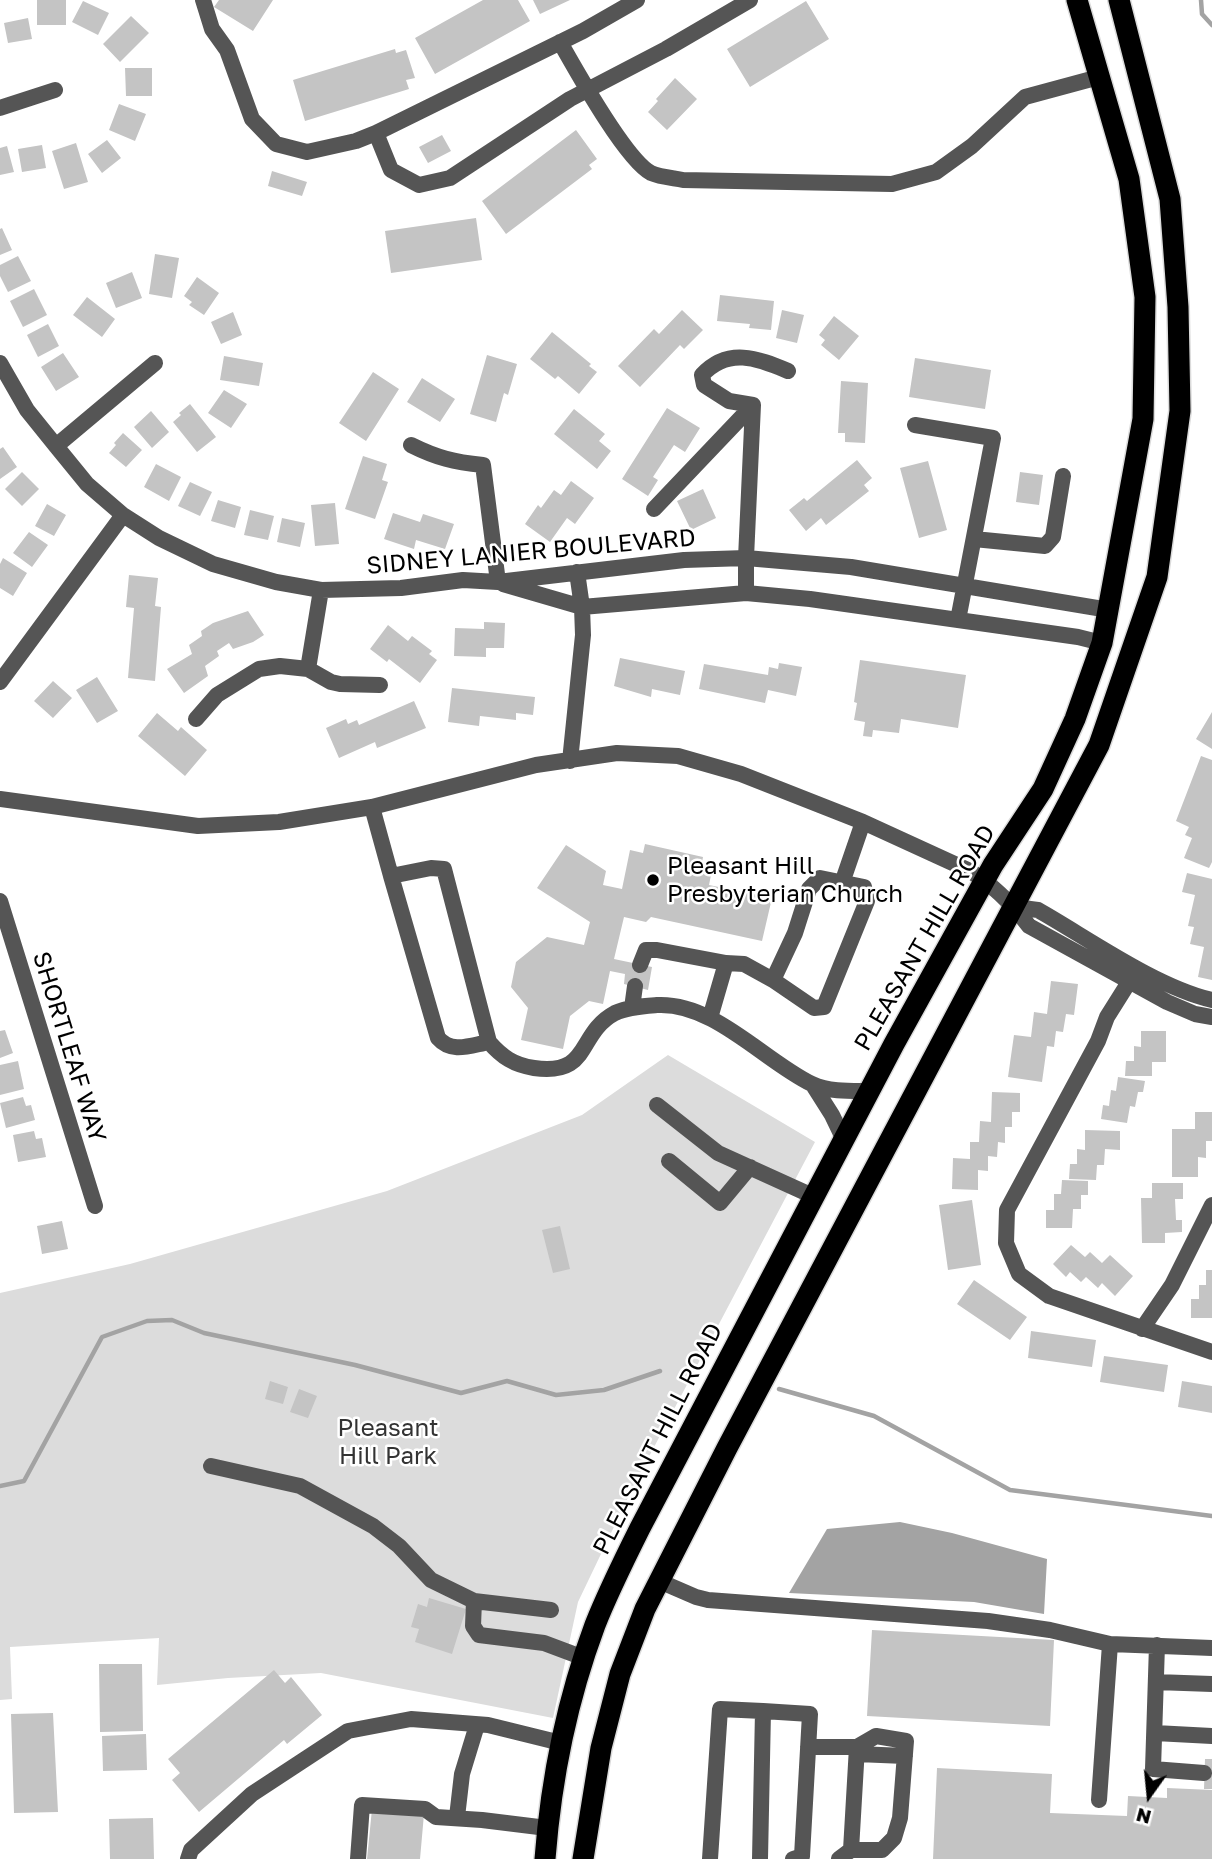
<!DOCTYPE html>
<style>
body{margin:0}
#map{position:relative;width:1212px;height:1859px;overflow:hidden;background:#fff;font-family:"Golos Text",sans-serif}
canvas{display:block}
.north{position:absolute;left:1114px;top:1761px;width:70px;height:70px;-webkit-text-stroke:5px #fff;paint-order:stroke;rotate:195deg;font-size:19px;font-weight:700;line-height:28px;text-align:center;color:#000}
.north::after{content:'';display:block;margin:auto;width:24px;height:32px;background:#000;clip-path:polygon(50% 0,100% 100%,50% 72%,0 100%)}
</style>
<div id="map">
<canvas width="1212" height="1859"></canvas>
<div class="north">N</div>
</div>
<script>
const c = document.querySelector('canvas').getContext('2d');
c.lineJoin = 'round';
function paint(path, color) { c.fillStyle = color; c.fill(path, 'evenodd'); }
function stroke(path, color, width, dash) { c.strokeStyle = color; c.lineWidth = width; c.lineCap = dash ? 'butt' : 'round'; c.setLineDash(dash || []); c.stroke(path); }
function label(font, color, halo, rows, align = 'center') {
  c.font = font + ' "Golos Text",sans-serif'; c.lineWidth = 5; c.setLineDash([]); c.textBaseline = 'middle'; c.strokeStyle = halo; c.fillStyle = color; for (const [text, x, y, turn = 0] of rows) {
    c.save(); c.translate(x, y); c.rotate((+turn || 0) * Math.PI / 180); c.textAlign = isNaN(turn) ? turn : align; if (halo) c.strokeText(text, 0, 0); c.fillText(text, 0, 0); c.restore();
  }
}
paint(new Path2D(`
 M668 1055 815 1142 634 1485 578 1602 553 1718 321 1673 228 1678 157 1685 159 1638 10 1647 12 1699 0 1700V1293L130 1264 387 1191 582 1115Z`), '#dcdcdc');
paint(new Path2D(`
 M900 1522 952 1533 1047 1559 1044 1614 974 1602 789 1593 827 1529Z`), '#a3a3a3');
stroke(new Path2D(`
 M1201 0 1202 14 1212 25
 M779 1389 874 1416 1010 1490 1212 1516
 M0 1486 24 1481 102 1337 147 1321 172 1320 204 1333 355 1365 461 1393 507 1381 556 1395 604 1390 660 1371`), '#a3a3a3', 4.5);
paint(new Path2D(`
 M37 0H66V25H37Z
 M219 0H273L253 31 214 7Z
 M483 0H518L530 21 435 74 415 38Z
 M533 0H570L540 14Z
 M83 1 109 13 98 35 72 22Z
 M806 1 829 39 750 87 727 49Z
 M131 16 149 33 120 62 103 44Z
 M28 18 32 39 8 43 4 23Z
 M395 49 396 53 406 50 415 78 406 80 409 89 305 121 293 80Z
 M125 68H152V96H126Z
 M675 78 697 99 667 130 648 112 658 101 656 99Z
 M119 104 146 114 135 141 109 130Z
 M576 130 597 159 589 165 592 169 506 234 482 201Z
 M442 135 451 151 428 163 419 147Z
 M107 140 121 158 102 173 88 154Z
 M76 143 88 182 64 189 52 151Z
 M42 145 46 168 22 172 18 149Z
 M7 146 14 172 0 175V148Z
 M272 171 307 182 302 196 268 186Z
 M476 218 482 260 391 273 385 231Z
 M2 228 12 250 0 255V229Z
 M155 254 179 258 172 298 149 294Z
 M18 256 31 281 8 292 0 276V265Z
 M132 272 142 298 116 308 106 283Z
 M197 277 219 293 204 315 189 305 192 302 184 296Z
 M34 289 47 315 23 327 10 301Z
 M720 295 774 301 771 330 749 328 750 324 717 321Z
 M87 297 115 319 102 337 73 315Z
 M682 310 703 330 684 349 680 345 640 387 618 366 654 329 659 334Z
 M782 310 804 315 797 343 776 338Z
 M233 312 242 335 221 344 211 322Z
 M834 316 859 336 839 360 821 345 825 340 819 335Z
 M48 324 59 346 38 357 27 335Z
 M552 332 591 364 589 366 597 372 579 394 558 376 555 379 530 359Z
 M63 353 79 377 56 391 41 367Z
 M487 355 517 364 508 395 504 393 496 422 470 414Z
 M224 356 263 363 259 386 220 380Z
 M915 358 991 370 985 409 909 397Z
 M373 372 399 389 366 441 339 423Z
 M422 378 455 399 440 422 407 402Z
 M841 381 868 383 865 443 845 442V433H838Z
 M224 390 247 404 231 428 208 413Z
 M190 404 216 437 197 452 173 422 181 415 179 413Z
 M667 408 700 428 685 452 674 445 653 477 658 480 648 496 622 479Z
 M574 409 605 434 599 441 611 451 597 469 554 434Z
 M151 411 169 432 152 448 134 427Z
 M123 433 142 450 126 467 109 453 116 445 114 443Z
 M3 447 17 467 0 479V449Z
 M363 456 387 464 382 480 388 482 375 519 345 509Z
 M857 460 872 478 864 485 869 491 826 525 821 518 806 531 789 510 804 498 807 501Z
 M928 461 947 530 919 538 900 468Z
 M156 464 181 477 169 501 144 487Z
 M22 472 39 489 22 506 5 489Z
 M1020 472 1043 475 1039 505 1016 502Z
 M571 481 594 498 575 524 567 518 550 542 525 524 538 505 541 508 554 490 561 495Z
 M190 482 212 492 200 516 178 506Z
 M703 489 716 518 691 530 677 501Z
 M218 500 241 507 235 528 211 521Z
 M335 503 339 544 315 546 311 505Z
 M47 504 66 515 54 536 35 526Z
 M250 510 274 516 268 540 244 535Z
 M393 513 420 522 423 514 454 524 445 549 416 540 414 549 384 539Z
 M282 518 305 523 300 547 277 542Z
 M29 532 48 545 32 567 13 553Z
 M3 558 27 573 13 596 0 588V564Z
 M129 575 158 578 155 606 161 607 155 681 128 678 134 608 126 607Z
 M248 611 264 635 253 642 233 649 229 643 217 651 219 656 205 666 208 676 184 693 167 669 192 654 189 645 202 636 201 631 213 623Z
 M484 622 505 623 504 648H486V657L454 656 455 628 484 629Z
 M388 625 408 641 412 636 432 651 429 654 437 660 420 683 389 659 387 662 370 649Z
 M620 658 685 671 680 695 652 689 651 697 614 686Z
 M860 660 966 675 958 728 901 719 899 733 873 730 872 737 863 736 865 722 854 720 857 703 854 702Z
 M779 663 802 667 796 696 768 690 765 703 699 689 704 664 768 675 769 667 778 669Z
 M97 677 118 711 97 723 76 690Z
 M53 681 72 698 53 718 34 701Z
 M452 688 535 697 533 715 516 713V720L480 716 479 726 448 722Z
 M414 701 426 728 377 748 375 742 339 758 326 728 346 719 348 724 357 720 359 725Z
 M1212 712V749L1196 739Z
 M157 713 178 731 181 727 207 750 185 776 138 736Z
 M1201 756 1212 760V862L1209 868 1184 858 1192 838 1185 835 1189 827 1176 821Z
 M645 844 703 857 701 868 712 870 709 885 772 898 762 941 651 917 646 922 624 917 614 959 652 967 648 990 624 984 625 974 610 971 603 1004 589 1001 570 1016 563 1049 521 1040 528 1008 511 987 516 962 547 937 584 945 590 922 537 888 566 845 606 871 603 885 622 889 630 850 643 853Z
 M1187 873 1212 879V980L1198 977 1204 947 1190 944 1194 927 1188 926 1195 895 1182 892Z
 M1051 981 1078 984 1074 1015 1066 1014 1063 1032 1056 1031 1054 1047 1047 1046 1042 1082 1008 1077 1014 1035 1031 1037 1034 1012 1047 1014Z
 M5 1030 13 1053 0 1058V1031Z
 M1141 1031H1166V1062H1152V1076H1125L1126 1061H1134V1046L1141 1047Z
 M18 1061 24 1089 0 1095V1065Z
 M1118 1077 1145 1081 1143 1092H1138L1135 1107 1130 1106 1127 1123 1101 1119 1103 1105 1109 1106 1111 1090 1116 1091Z
 M992 1092 1020 1093V1112H1012V1127H1005V1143L998 1142 997 1157 988 1156V1171L978 1170V1190L952 1189 953 1158 970 1159V1142H979L980 1121 991 1122Z
 M23 1097 26 1106 31 1105 35 1120 6 1128 0 1103Z
 M1195 1112H1212V1141H1206V1158L1198 1157V1177H1172V1129H1195Z
 M1085 1130 1120 1131V1150L1105 1149 1104 1165H1097L1096 1180 1069 1179 1070 1164H1077V1149L1085 1150Z
 M34 1131 36 1139 42 1138 46 1157 18 1162 13 1135Z
 M1062 1180 1088 1181V1195H1081V1209H1073L1072 1228H1046V1210H1054V1194H1061Z
 M1152 1183H1183V1199H1175L1176 1220H1182V1232L1165 1233V1243H1142L1141 1198H1152Z
 M972 1200 981 1265 948 1270 939 1205Z
 M62 1221 68 1249 42 1254 37 1226Z
 M560 1226 570 1269 553 1273 542 1230Z
 M1071 1245 1085 1257 1090 1252 1102 1263 1110 1255 1133 1276 1115 1296 1102 1283 1098 1288 1086 1277 1081 1282 1070 1272 1066 1277 1053 1264Z
 M1206 1270H1212V1318H1191V1299H1199V1285H1206Z
 M974 1280 1027 1317 1010 1340 957 1304Z
 M1031 1331 1096 1340 1092 1367 1028 1358Z
 M1104 1356 1168 1365 1164 1392 1100 1382Z
 M270 1381 288 1387 283 1404 265 1399Z
 M1182 1381 1212 1386V1413L1178 1407Z
 M299 1389 317 1396 308 1418 290 1412Z
 M429 1598 466 1609 452 1654 415 1642 419 1629 411 1627 418 1604 427 1607Z
 M872 1630 1054 1640 1050 1726 867 1716Z
 M99 1664H142L143 1731 100 1732Z
 M274 1670 285 1683 291 1677 322 1715 287 1744 284 1740 199 1812 172 1780 180 1773 168 1759Z
 M53 1713 58 1812 14 1813 11 1714Z
 M146 1734 147 1770 103 1771 102 1736Z
 M1205 1759H1212V1789H1204Z
 M937 1768 1052 1774 1050 1813 1127 1816 1128 1796 1167 1798V1788L1212 1790V1859H933Z
 M372 1809 424 1814 420 1859H367Z
 M153 1818 154 1859H110L109 1819Z`), '#c4c4c4');
const highway = new Path2D(`
 M545 1859C551 1780 567 1700 595 1625 608 1592 624 1560 640 1528L894 1044 993 865 1043 789 1075 719 1102 643 1143 419 1145 297 1129 179 1077 0
 M583 1859 601 1748 620 1674 645 1609 727 1448 1099 745 1157 577 1180 411 1178 307 1170 199 1119 0`);
stroke(highway, '#dbdbdb', 24);
stroke(new Path2D(`
 M203 0 212 29 227 50 252 119 276 144 307 152 356 141 376 133 583 31 637 0
 M560 42C576 70 625 159 651 173 660 177 673 178 683 180L892 184 936 172 972 146 1025 97 1099 77
 M0 108 55 90
 M376 133 391 170 419 185 450 178 570 99 666 49 750 0
 M0 363 27 410 56 446 87 484 123 515 159 538 213 564 276 582 321 590 401 588 463 580 498 582 684 560 746 558 851 567 1109 610
 M753 405 729 401 704 385 702 375C728 347 757 358 788 371
 M915 425 993 438 958 620
 M411 445C437 458 454 462 483 465L498 582
 M56 446 155 363
 M654 509 753 405
 M974 539 1045 546 1053 537 1063 476
 M503 584 582 607 746 593 810 599 1078 637 1102 643
 M746 593V558L753 405
 M308 669 321 590
 M0 682 123 515
 M196 719 217 695 259 669 280 666 308 669 331 682 340 684 380 685
 M570 761 583 635 582 607 577 572
 M0 799 198 826 279 822 372 807 536 765 617 753 678 756 741 774 863 822 970 871C993 885 1012 904 1029 926L1167 1002 1195 1014 1212 1017
 M372 807 391 876 431 868 444 869 489 1042C502 1057 514 1065 534 1068 592 1076 576 1034 615 1013 627 1007 644 1006 657 1005 714 1002 764 1061 812 1084 829 1092 851 1091 870 1091
 M391 876 438 1038C452 1054 471 1045 489 1042
 M842 883 863 822
 M0 901 95 1206
 M1015 907 1038 910C1089 939 1156 987 1212 1000
 M640 965 646 950H657L726 963
 M1129 982 1107 1017 1098 1041 1007 1210 1006 1243 1019 1274 1049 1296 1212 1352
 M632 1008 635 986
 M710 1018 726 963 744 964 773 980 814 1008 824 1007 867 901 864 887 820 878 809 889 795 933 773 980
 M813 1085 832 1115 844 1140
 M657 1105 718 1153 815 1197
 M669 1161 720 1203 750 1167
 M1142 1329 1172 1285 1212 1205
 M211 1466 300 1486 373 1526 399 1546 431 1580 474 1601
 M659 1581 696 1597 708 1600 988 1621 1050 1630 1110 1644 1212 1648
 M551 1610 474 1601 473 1626 479 1635 544 1643 584 1658
 M1157 1645 1153 1769 1204 1773
 M1156 1682 1212 1684
 M763 1711 810 1714 802 1856 793 1859
 M1155 1733 1212 1736
 M808 1747H857L851 1850 839 1859
 M857 1754 905 1756
 M1099 1800 1110 1644
 M457 1817 462 1774 477 1725
 M851 1850H882L894 1838 900 1818 906 1741 876 1736 857 1747
 M188 1859 191 1850 252 1794 348 1731 411 1719 488 1725 561 1743
 M358 1859 362 1805 425 1809 436 1817 482 1820 547 1828
 M710 1859 720 1709 763 1711 760 1859`), '#555', 16);
stroke(highway, '#000', 21);
for (const [x, y, r, color] of [
 [653,880,7,"#000"]
]) { const dot = new Path2D(); dot.arc(x, y, r, 0, 2 * Math.PI); c.fillStyle = color; c.fill(dot); stroke(dot, '#fff', 2.5); }
label('24px', '#000', '#fff', [
 ["SIDNEY LANIER BOULEVARD",531,552,-5],
 ["PLEASANT HILL ROAD",925,938,-60],
 ["SHORTLEAF WAY",69,1047,73],
 ["PLEASANT HILL ROAD",658,1439,-63]
]);
label('24px', '#000', '#fff', [
 ["Pleasant Hill",667,866],
 ["Presbyterian Church",667,894]
], 'left');
label('24px', '#333', '#fff', [
 ["Pleasant",388,1428],
 ["Hill Park",388,1456]
]);
</script>
